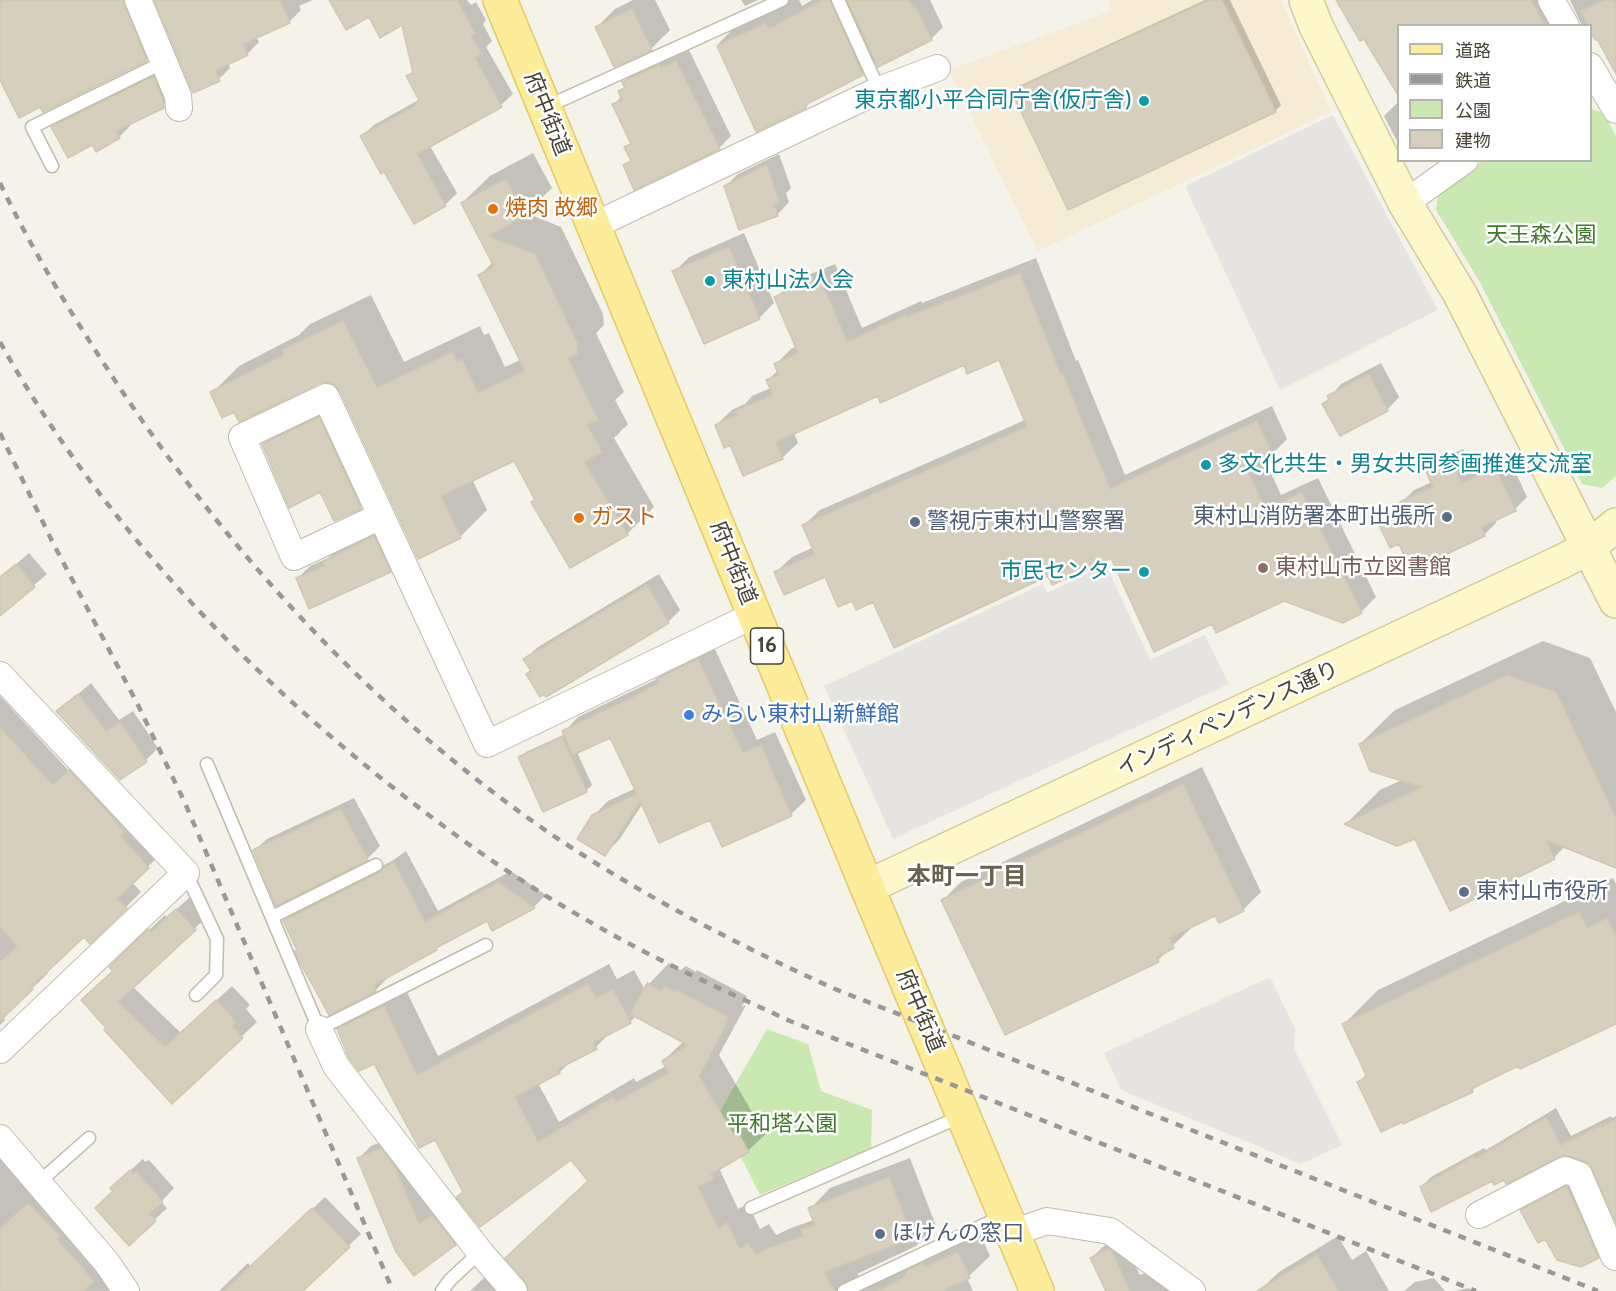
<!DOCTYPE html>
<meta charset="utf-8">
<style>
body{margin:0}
#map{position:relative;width:1616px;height:1291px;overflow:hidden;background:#f4f2e9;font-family:Cabin,"Noto Sans JP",sans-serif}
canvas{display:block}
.legend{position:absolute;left:1397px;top:24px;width:195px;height:138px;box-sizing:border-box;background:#fff;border:2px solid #b6b4af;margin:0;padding:8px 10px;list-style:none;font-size:18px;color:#484337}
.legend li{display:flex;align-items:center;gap:12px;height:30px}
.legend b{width:30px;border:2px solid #b6b4af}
</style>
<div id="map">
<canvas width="1616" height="1291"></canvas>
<ul class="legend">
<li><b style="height:8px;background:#fdec99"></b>道路</li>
<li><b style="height:8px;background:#989898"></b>鉄道</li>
<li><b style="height:16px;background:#cae8b2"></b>公園</li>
<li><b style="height:16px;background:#d6cfbe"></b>建物</li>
</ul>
</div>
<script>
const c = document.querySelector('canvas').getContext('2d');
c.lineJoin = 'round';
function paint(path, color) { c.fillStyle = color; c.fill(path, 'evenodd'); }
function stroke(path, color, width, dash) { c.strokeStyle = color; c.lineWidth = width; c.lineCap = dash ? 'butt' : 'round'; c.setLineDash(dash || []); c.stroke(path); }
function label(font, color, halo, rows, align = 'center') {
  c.font = font + ' Cabin,"Noto Sans JP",sans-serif'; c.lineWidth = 5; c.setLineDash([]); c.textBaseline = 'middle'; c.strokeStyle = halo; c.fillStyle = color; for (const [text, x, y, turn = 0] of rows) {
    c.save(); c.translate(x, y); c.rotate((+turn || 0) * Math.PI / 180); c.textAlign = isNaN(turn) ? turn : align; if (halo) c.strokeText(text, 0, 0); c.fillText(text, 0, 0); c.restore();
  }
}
paint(new Path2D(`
 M1108 0H1281L1331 112 1038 251 949 70 1112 11Z`), '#f6ebd4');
paint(new Path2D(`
 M1591 109 1604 113 1616 136V476L1602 488 1582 484 1481 284 1436 210 1438 196 1483 161 1590 160Z
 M767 1029 808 1044 821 1091 872 1110 871 1148 760 1195 719 1113Z`), '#cae8b2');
paint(new Path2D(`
 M1333 115 1438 310 1280 390 1185 186Z
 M1106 565 1150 660 1205 635 1229 684 893 839 824 686 1043 584 1047 593Z
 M1270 977 1295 1029 1294 1049 1342 1145 1301 1164 1121 1090 1104 1053Z`), '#e6e4e0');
paint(new Path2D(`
 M0 0H138L158 48 146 60 41 105 0 77Z
 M155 0H313L299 6 301 10 289 22 256 37 259 42 247 54 228 63 230 68 219 79Z
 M330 0H467L471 5 476 2 486 20 483 24 492 41 486 47 513 94 501 105 430 146 457 193 445 205 385 170 362 136 374 125 420 99 408 76 414 70 403 23 369 15Z
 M633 0H655L670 30 651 49 597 27 615 9Z
 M741 0H758L745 6Z
 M787 0H799L802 6 812 0H930L943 27 931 39 876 60 862 74 813 99 806 107 757 130 718 44 733 29 759 17 768 8Z
 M1205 0H1230L1281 105 1276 110 1069 208 1013 92 1019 86Z
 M1337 0H1553L1570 26H1398V94L1364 36Z
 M1570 0H1616V72L1590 26H1582Z
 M689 50 731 136 719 148 625 165 632 159 626 147 632 142 614 104 622 96 620 92 625 86 623 82 636 70 672 54 674 57Z
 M166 65 175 94 163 106 130 123 131 125 119 137 93 143 53 127 65 115Z
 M1398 102V143L1384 116Z
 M533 153 552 188 526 213 561 227 603 314 604 325 596 333 624 392 615 400 628 424 614 438 654 507 627 534 533 502 536 499 514 459 472 479 487 510 460 537 335 383 327 381 234 410 212 393 239 366 299 335 310 324 371 295 404 362 480 326 484 335 489 333 505 367 522 359 480 275 493 262 462 203 490 176Z
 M779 154 791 188 786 193 789 202 777 215 726 186 738 174Z
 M744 233 774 303 759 318 674 272 689 257Z
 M1036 258 1076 361 1078 360 1125 475 1272 406 1287 439 1272 454 1264 458 1281 495 1318 478 1376 597 1361 612 1284 599 1213 622 1111 556 1049 574 874 600 853 599 826 575 776 572 792 557 814 547 804 525 820 510 1025 420 1000 359 965 363 879 394 794 433 798 443 782 458 731 443 716 425 732 410 745 404 752 396 771 388 768 380 778 370 776 364 791 349 797 346 776 298 791 282 835 264 862 328 921 301 922 303Z
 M1381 363 1399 397 1387 410 1324 404 1341 384Z
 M334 403 376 492 360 507 335 519 320 490 263 445 278 430Z
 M1463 449 1474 472 1508 456 1527 497 1515 509 1495 519 1496 523 1484 535 1399 542 1380 523 1392 511 1403 506 1401 503 1414 490 1432 482 1427 472 1440 460Z
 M386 525 402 559 390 571 298 578 310 566 328 558 337 550Z
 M29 553 47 574 9 607 0 595V578Z
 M659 574 680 610 668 622 528 674 532 670 525 659 538 647Z
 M1543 641 1590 658 1616 712V859L1565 846 1554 858 1415 838 1347 823 1380 790 1402 780 1360 744 1395 710Z
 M713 645 757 740 775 732 806 800 791 814 711 818 643 803 619 840 605 854 593 816 608 801 636 788 611 736 577 752 592 785 586 791 520 757 526 752 565 734 564 732 578 717 655 680 673 665Z
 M91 683 119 720 133 711 158 748 146 760 120 778 58 711Z
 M0 696 69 771 85 756 164 851 132 882 141 892 126 907 84 935 46 971 48 973 3 1017 5 1020 0 1025Z
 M1202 767 1261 892 1243 910 1216 914 1190 926 1191 928 1158 960 1005 1033 943 900 961 882Z
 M354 798 380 846 368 858 277 904 254 851 267 839Z
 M406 851 438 911 511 871 546 895 534 907 493 929 487 919 441 943 436 949 387 976 388 977 376 990 330 1013 285 921 297 909 392 861Z
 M1613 878 1616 884V1022L1519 1064 1479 1083 1472 1091 1359 1082 1367 1073 1344 1024 1378 990Z
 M192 895 210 914 133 987 181 1033 232 986 250 1005 246 1009 257 1022 172 1102 106 1030 114 970 127 951 165 915 167 918Z
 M669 963 681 970 686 966 696 972 697 970 747 996 742 1007 746 1005 719 1055 753 1114 758 1112 769 1131 748 1151 727 1163 720 1170 738 1209 748 1204 760 1229 769 1224 776 1235 791 1228 814 1220 810 1209 830 1188 910 1158 936 1226 916 1246 857 1274 864 1279 979 1232 990 1256 967 1278 973 1291H550L507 1258 589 1180 571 1158 464 1191 435 1137 375 1062 339 1029 359 1009 404 986 438 1056 609 964 617 979 634 970 645 990 649 984ZM636 1016 684 1041 663 1061 666 1066 636 1082 634 1078 559 1122 538 1083 560 1072 572 1060 596 1047 612 1031 630 1022Z
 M1556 1108 1571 1136 1611 1116 1612 1118 1616 1116V1219L1590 1163 1563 1154 1504 1178 1421 1187 1431 1177 1484 1148 1486 1150Z
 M393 1137 407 1154 432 1213 445 1203 467 1232 455 1244 414 1274 359 1158 371 1146Z
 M0 1148 118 1291H0Z
 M143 1159 145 1162 149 1160 174 1188 161 1202 167 1208 129 1244 115 1191 124 1176Z
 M1582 1174 1612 1243 1598 1257 1545 1237 1522 1211 1536 1196Z
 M325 1197 361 1234 301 1291H219L248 1263 251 1267Z
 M1338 1236 1352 1260 1366 1251 1389 1291H1259L1279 1272Z
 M1121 1238 1140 1275 1161 1266 1182 1291H1107L1091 1258 1104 1246Z
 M495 1268 513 1291H470Z
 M1434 1278 1445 1291H1404L1415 1282Z
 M1468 1288 1476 1291H1455Z`), '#0003');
const building = new Path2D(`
 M0 0H123L147 61 43 112 40 107 19 118 0 80Z
 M154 0H280L290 23 243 44 248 55 215 71 220 81 193 93Z
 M329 0H457L475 33 471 36 482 54 475 58 502 107 417 154 446 206 414 224 384 172 381 174 360 136 415 106 414 104 419 100 406 76 413 73 402 25 380 38 369 17 346 30Z
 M823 0H830L863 75 805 105 806 108 756 132 717 46 766 23 769 29Z
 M847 0H909L914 9 916 8 932 40 878 67Z
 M1209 0H1222L1276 112 1068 210 1011 91Z
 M1336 0H1531L1545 26H1398V95L1364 39 1360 41Z
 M1604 0H1616V74L1597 39 1595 40 1590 31V26H1588L1581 11Z
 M632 9 652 50 614 67 595 27Z
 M676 61 720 149 634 190 623 165 631 161 624 147 631 144 612 104 622 100 618 91 625 88 622 82 659 65 661 68Z
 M154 76 163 100 164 108 116 131 120 138 96 152 92 145 68 158 51 127Z
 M767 165 779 202 774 204 778 216 739 230 724 186Z
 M506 179 525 216 488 236 535 254 577 342V354L568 358 598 420 587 425 602 452 584 462 628 535 570 568 531 502 535 500 514 461 441 496 461 538 418 559 340 391 335 385 328 382 320 383 239 422 234 412 222 418 210 392 284 355 282 350 343 321 377 388 452 352 457 361 462 359 478 393 525 371 478 275 494 267 461 203Z
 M729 247 760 319 704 344 672 271Z
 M1020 273 1061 375 1063 374 1110 489 1257 421 1273 455 1246 468 1266 509 1302 492 1362 613 1343 623 1284 601 1216 633 1212 624 1154 652 1111 558 1052 585 1048 576 894 648 873 602 856 610 852 601 838 607 825 577 784 595 774 572 815 554 802 525 1027 427 999 360 967 374 964 365 880 403 878 396 776 442 783 459 743 476 730 445 724 448 715 425 737 415 735 411 773 395 766 380 779 375 774 364 798 353 774 297 820 278 847 342 905 315 906 317Z
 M1369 374 1388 411 1340 436 1322 404 1329 400 1327 396Z
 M319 417 361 509 334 521 320 492 289 508 262 444Z
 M1451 460 1462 483 1495 467 1516 511 1481 527 1485 536 1411 571 1399 544 1390 548 1378 523 1404 511 1400 502 1433 487 1426 472Z
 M374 536 391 572 309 609 296 578 325 566 323 562Z
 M16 564 35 587 0 616V577Z
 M647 585 669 623 546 697 544 694 540 697 526 674 531 671 523 659Z
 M698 659 743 753 761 745 792 816 722 847 710 820 659 843 640 801 605 856 577 839 592 815 637 794 610 738 573 755 562 731 639 694 659 683 656 679Z
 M1507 675 1556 692 1616 818V868L1546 840 1555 859 1450 911 1415 839 1397 846 1344 824 1422 787 1370 771 1359 744Z
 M78 694 106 731 120 722 147 762 120 780 56 711Z
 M0 728 53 785 69 770 125 832 120 836 149 868 117 899 127 908 90 944 84 937 31 987 33 989 0 1021V962L17 946 0 926Z
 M562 737 587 792 543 812 518 757Z
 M1183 784 1244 911 1219 923 1215 916 1169 938 1174 948 1157 957 1159 962 1005 1035 941 900Z
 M341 809 368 860 276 906 253 850Z
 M394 862 425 922 498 882 535 908 492 931 487 921 436 948 437 950 374 985 376 991 329 1015 298 959 295 951 297 950 283 921 380 872 384 868Z
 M176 909 196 930 118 1002 165 1047 216 1000 236 1022 232 1026 243 1038 172 1104 104 1030 106 1028 81 1000 113 971 109 967 148 929 151 932Z
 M1579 912 1587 928 1607 918 1616 937V1024L1520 1069 1518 1066 1471 1089 1473 1092 1403 1124 1402 1122 1381 1132 1357 1082 1367 1077 1342 1024Z
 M647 983 661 991 664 986 675 992 676 990 728 1017 724 1025 728 1022 699 1076 733 1134 737 1131 749 1152 711 1174 714 1179 698 1186 718 1228 727 1223 740 1249 748 1243 756 1255 769 1248 803 1236 801 1230 815 1225 808 1208 889 1177 913 1238 824 1272 834 1291H529L525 1281 505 1258 588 1181 571 1160 480 1227 456 1197 463 1192 435 1140 419 1148 374 1064 359 1071 349 1058 337 1029 384 1006 417 1075 588 984 596 998 613 989 631 1023 593 1043 597 1049 558 1069 560 1073 515 1097 538 1142 613 1097 616 1102 669 1073 662 1061 688 1045 630 1014Z
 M1546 1117 1561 1145 1601 1125 1602 1127 1616 1119V1223L1590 1164 1564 1155 1506 1184 1504 1180 1494 1185 1492 1181 1431 1212 1420 1187 1474 1156 1475 1159Z
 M381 1148 395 1167 419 1224 432 1215 456 1245 414 1276 396 1252 357 1158Z
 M130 1170 133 1173 136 1171 163 1202 149 1214 156 1221 129 1246 95 1208 113 1191 110 1188Z
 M1566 1186 1599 1258 1581 1267 1557 1260 1545 1239 1538 1243 1520 1210Z
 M28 1203 60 1236 57 1239 94 1281 83 1291H0V1229Z
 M312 1208 350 1247 303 1291H224Z
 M1109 1249 1111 1250 1130 1291H1106L1090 1258Z
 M958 1252 970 1278 942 1291H878L903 1278 908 1270 923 1263 924 1266 929 1265Z
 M1317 1255 1339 1291H1257Z`);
paint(building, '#d6cfbe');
stroke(building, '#d1c8b1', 1.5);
const lane = new Path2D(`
 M838 0 879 90
 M546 107 782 0
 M52 166 32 127 164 62
 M207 764 319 1029 486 945
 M186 873 217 939 216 975 196 995
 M272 917 376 865
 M38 1183 89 1138
 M751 1208 962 1116
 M442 1291 450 1280 480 1252
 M844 1291 1003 1216`);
const street = new Path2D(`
 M138 0 178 96 179 108
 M1551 0 1566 26
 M1590 66 1616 110
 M1405 203 1465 160
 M593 226 879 90 937 68
 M381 516 294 557 242 437 326 397 487 744 754 615
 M0 675 186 873 0 1050
 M319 1029 336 1066 480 1252 514 1291
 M0 1138 107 1263 126 1291
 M1479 1215 1565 1170 1579 1175 1614 1256 1616 1257
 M1012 1233 1047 1221 1110 1231 1192 1291`);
const secondary = new Path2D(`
 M1306 0 1316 26 1405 203 1460 294 1616 601
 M867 887 1563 561 1589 547 1616 525`);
const primary = new Path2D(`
 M500 0 867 887 1037 1291`);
stroke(lane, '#c0bbab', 15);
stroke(street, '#c0bbab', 28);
stroke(secondary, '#d4ca99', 36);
stroke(primary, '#e3cb68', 36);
stroke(lane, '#fff', 12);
stroke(street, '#fff', 26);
stroke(secondary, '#fef7c9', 33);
stroke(primary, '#fdec99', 33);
stroke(new Path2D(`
 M0 183C29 244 64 302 101 359 219 543 368 708 548 832 639 894 736 944 835 989L1598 1291
 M0 342C98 518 241 669 400 793 459 839 520 882 585 919 651 958 721 989 790 1021L1476 1291
 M0 433 52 541 138 705 185 803 393 1291`), '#989898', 4.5, [8, 8]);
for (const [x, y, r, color] of [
 [1144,101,6,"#0f9aa8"],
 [493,209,6,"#e8710a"],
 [710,281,6,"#0f9aa8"],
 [1206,465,6,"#0f9aa8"],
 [1447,517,6,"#5c6f8a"],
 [579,518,6,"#e8710a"],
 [915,522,6,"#5c6f8a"],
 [1263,568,6,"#8d6e63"],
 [1144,572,6,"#0f9aa8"],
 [689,715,6,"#3f7fe0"],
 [1464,892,6,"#5c6f8a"],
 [880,1234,6,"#5c6f8a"]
]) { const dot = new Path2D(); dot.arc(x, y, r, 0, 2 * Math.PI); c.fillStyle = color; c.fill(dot); stroke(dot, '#fff', 2); }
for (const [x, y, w] of [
 [767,646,33]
]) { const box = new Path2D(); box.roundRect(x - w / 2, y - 18, w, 36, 4.5); c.fillStyle = '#fff'; c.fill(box); stroke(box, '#484337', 1.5); }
label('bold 21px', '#484337', null, [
 ["16",767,646]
]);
label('22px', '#0d838f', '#fff', [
 ["東京都小平合同庁舎(仮庁舎)",1132,101],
 ["東村山法人会",722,281,"left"],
 ["多文化共生・男女共同参画推進交流室",1218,465,"left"],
 ["市民センター",1132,572]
], 'right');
label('22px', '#484337', '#fff', [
 ["府中街道",547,114,68],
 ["府中街道",733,563,68],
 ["インディペンデンス通り",1228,719,-25],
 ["府中街道",920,1011,67]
]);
label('22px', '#c56008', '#fff', [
 ["焼肉 故郷",505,209],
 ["ガスト",591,518]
], 'left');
label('22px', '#407a2a', '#fff', [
 ["天王森公園",1541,236],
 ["平和塔公園",782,1125]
]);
label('22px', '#4e5e75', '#fff', [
 ["東村山消防署本町出張所",1435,517,"right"],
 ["警視庁東村山警察署",927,522],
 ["東村山市役所",1476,892],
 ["ほけんの窓口",892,1234]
], 'left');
label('22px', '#785e54', '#fff', [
 ["東村山市立図書館",1275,568]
], 'left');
label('22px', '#366cbe', '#fff', [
 ["みらい東村山新鮮館",701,715]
], 'left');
label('bold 24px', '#6b624e', '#fff', [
 ["本町一丁目",967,877]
]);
</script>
